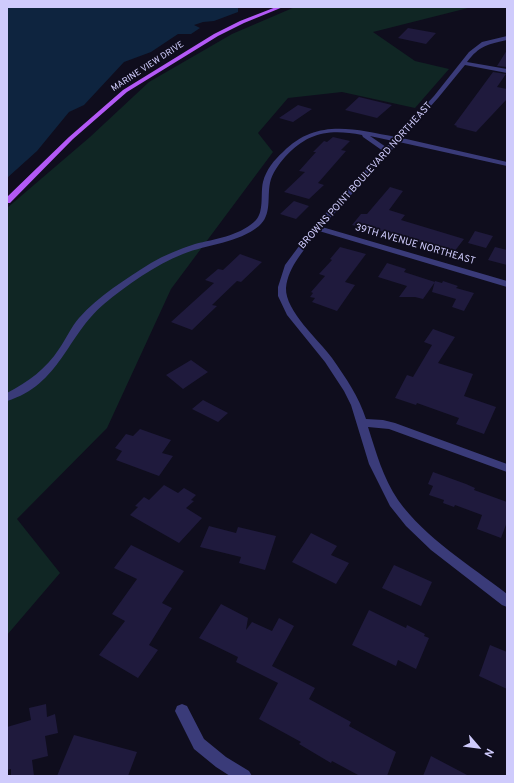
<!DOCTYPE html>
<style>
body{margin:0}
#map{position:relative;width:514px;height:783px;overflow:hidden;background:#0f0d1d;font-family:Overpass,sans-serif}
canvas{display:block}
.frame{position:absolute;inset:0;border:8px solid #cfcbfc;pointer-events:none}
.north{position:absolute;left:458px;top:727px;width:40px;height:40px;-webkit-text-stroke:3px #0f0d1d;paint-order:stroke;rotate:118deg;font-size:11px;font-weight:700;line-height:16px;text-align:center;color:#cfcbfc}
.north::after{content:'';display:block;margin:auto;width:14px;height:18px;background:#cfcbfc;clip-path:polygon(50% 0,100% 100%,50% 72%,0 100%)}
</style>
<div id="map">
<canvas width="514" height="783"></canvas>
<div class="frame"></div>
<div class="north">N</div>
</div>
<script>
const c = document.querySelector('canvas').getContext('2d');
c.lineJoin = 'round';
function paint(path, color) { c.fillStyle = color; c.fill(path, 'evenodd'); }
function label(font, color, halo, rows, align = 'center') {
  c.font = font + ' Overpass,sans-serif'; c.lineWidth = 3.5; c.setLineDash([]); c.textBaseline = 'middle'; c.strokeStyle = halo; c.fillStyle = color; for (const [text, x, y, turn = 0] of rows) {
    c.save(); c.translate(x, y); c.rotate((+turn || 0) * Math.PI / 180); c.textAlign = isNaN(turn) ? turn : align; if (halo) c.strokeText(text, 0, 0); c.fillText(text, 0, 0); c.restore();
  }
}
paint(new Path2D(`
 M295 7H472L373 32 415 61 449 69 415 108 342 92 288 98 258 133 273 152 171 289 107 428 17 519 60 573 7 635V208L90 137 149 82 232 34Z`), '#102624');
paint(new Path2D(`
 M7 7H238V12L214 21 203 22 194 25 200 28 191 34H178L151 52 124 62 84 105 69 112 37 151 7 178Z`), '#0e243f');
paint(new Path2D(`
 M408 28 436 33 426 44 398 38Z
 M507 50V67L497 66Z
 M493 72 506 74 497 87 507 89V99L476 132 456 127 457 126 454 125Z
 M359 97 392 105 377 118 345 110Z
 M298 105 312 109 293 122 279 118Z
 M333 137 350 141 341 150 346 151 318 183 324 185 309 199 284 192 305 172 299 171 316 152H313L324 141 327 142Z
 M390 187 403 191 389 210 405 215 401 220 464 239 454 252 377 230H372L352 225 361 214H367Z
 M294 201 309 206 296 219 280 214Z
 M475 231 493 236 486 248 468 243Z
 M340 247 366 254 345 282 355 285 337 311 312 302 315 298 310 297 313 293 311 292 325 276 319 274 332 260 330 259Z
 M495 247 507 250V265L488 260Z
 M240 254 262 262 241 282 237 281 212 305 217 306 192 330 171 322 214 283 205 280 218 269 223 270Z
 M387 263 406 269 404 272 435 282 423 299 415 297H399L407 286 378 277Z
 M435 281 442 283 443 281 458 286 456 288 474 293 464 311 452 307 456 299 432 292Z
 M433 329 455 337 438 363 473 374 464 396 496 407 484 434 456 424 459 418 417 403 416 405 395 398 407 375 413 377 432 345 424 342Z
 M191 360 208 372 183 389 166 375Z
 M203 400 228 413 218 422 192 409Z
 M140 429 171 440 162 453 173 456 159 476 116 460 122 451 115 448 126 434 133 436Z
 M433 472 466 484 475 488 474 490 507 502V522L501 538 477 529 482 515 455 505 454 507 443 503 444 500 429 495 433 486 428 484Z
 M164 485 178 493 184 488 196 495 191 500 194 501 186 508 202 518 179 543 130 515 138 507 135 506 144 497 149 500Z
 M209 526 236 533 238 527 276 536 265 570 239 563 241 557 200 547Z
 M311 533 337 546 331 555 349 563 336 584 292 562Z
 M131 545 184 571 162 603 172 608 149 645 158 650 138 678 99 655 125 621 112 614 137 579 114 568Z
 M394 565 432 582 421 606 382 588Z
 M221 604 248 618 246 630 252 622 272 631 279 618 294 626 272 666 315 688 309 699 351 722 349 726 396 752 387 776H360L332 761 331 763 299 744 301 742 259 719 278 683 236 662 238 657 199 638Z
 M369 610 406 628 407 625 425 634 424 636 429 638 416 669 398 660 396 666 352 645Z
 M490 645 507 652V689L479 676Z
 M46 704 47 717 55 714 58 733 45 736 48 756 32 760 34 776H11V769L7 770V727L31 720 29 708Z
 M74 735 137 752 128 776H57Z
 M431 756 469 776H423Z`), '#1f1a3d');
paint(new Path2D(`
 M507 36V40C488 44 479 46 467 62L507 69V73L465 65 438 98 402 138 507 162V166L399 142 322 227 507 281V287L319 231C306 248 288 266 286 288 285 311 319 340 332 358 346 378 359 397 366 419L383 420 395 423 507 464V472L389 429 368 427C376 452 383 478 398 500 426 539 470 565 507 594V607L502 605 431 550 406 526 390 506 369 464 351 405 344 391 325 362 287 315 278 296V287L285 265 314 226 383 151 363 137 362 135C330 129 308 132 285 157 279 164 272 173 270 183 267 197 272 215 259 226 238 243 208 244 183 254 155 265 127 285 104 304 67 335 60 385 7 401V393C28 382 46 369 59 349 66 339 71 327 79 318 98 296 126 279 151 263 165 255 179 249 195 244 215 239 238 236 254 222 265 213 260 194 263 182 266 170 274 160 283 152 316 118 354 129 396 137L434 96 469 52 482 42ZM370 136 393 141 386 147Z
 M182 704 187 706 204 739 226 757 249 771 252 776H230L216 767 194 749 175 711 177 706Z`), '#3a3b79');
paint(new Path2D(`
 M276 7H283L244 23 218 36 127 92 73 139 10 203H7V197L69 137 123 90 214 34 240 21Z`), '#b359f6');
label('9px', '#cfcbfc', '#0f0d1d', [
 ["MARINE VIEW DRIVE",148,67,-33]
]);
label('10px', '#cfcbfc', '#0f0d1d', [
 ["BROWNS POINT BOULEVARD NORTHEAST",366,176,-48],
 ["39TH AVENUE NORTHEAST",415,245,16]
]);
</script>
